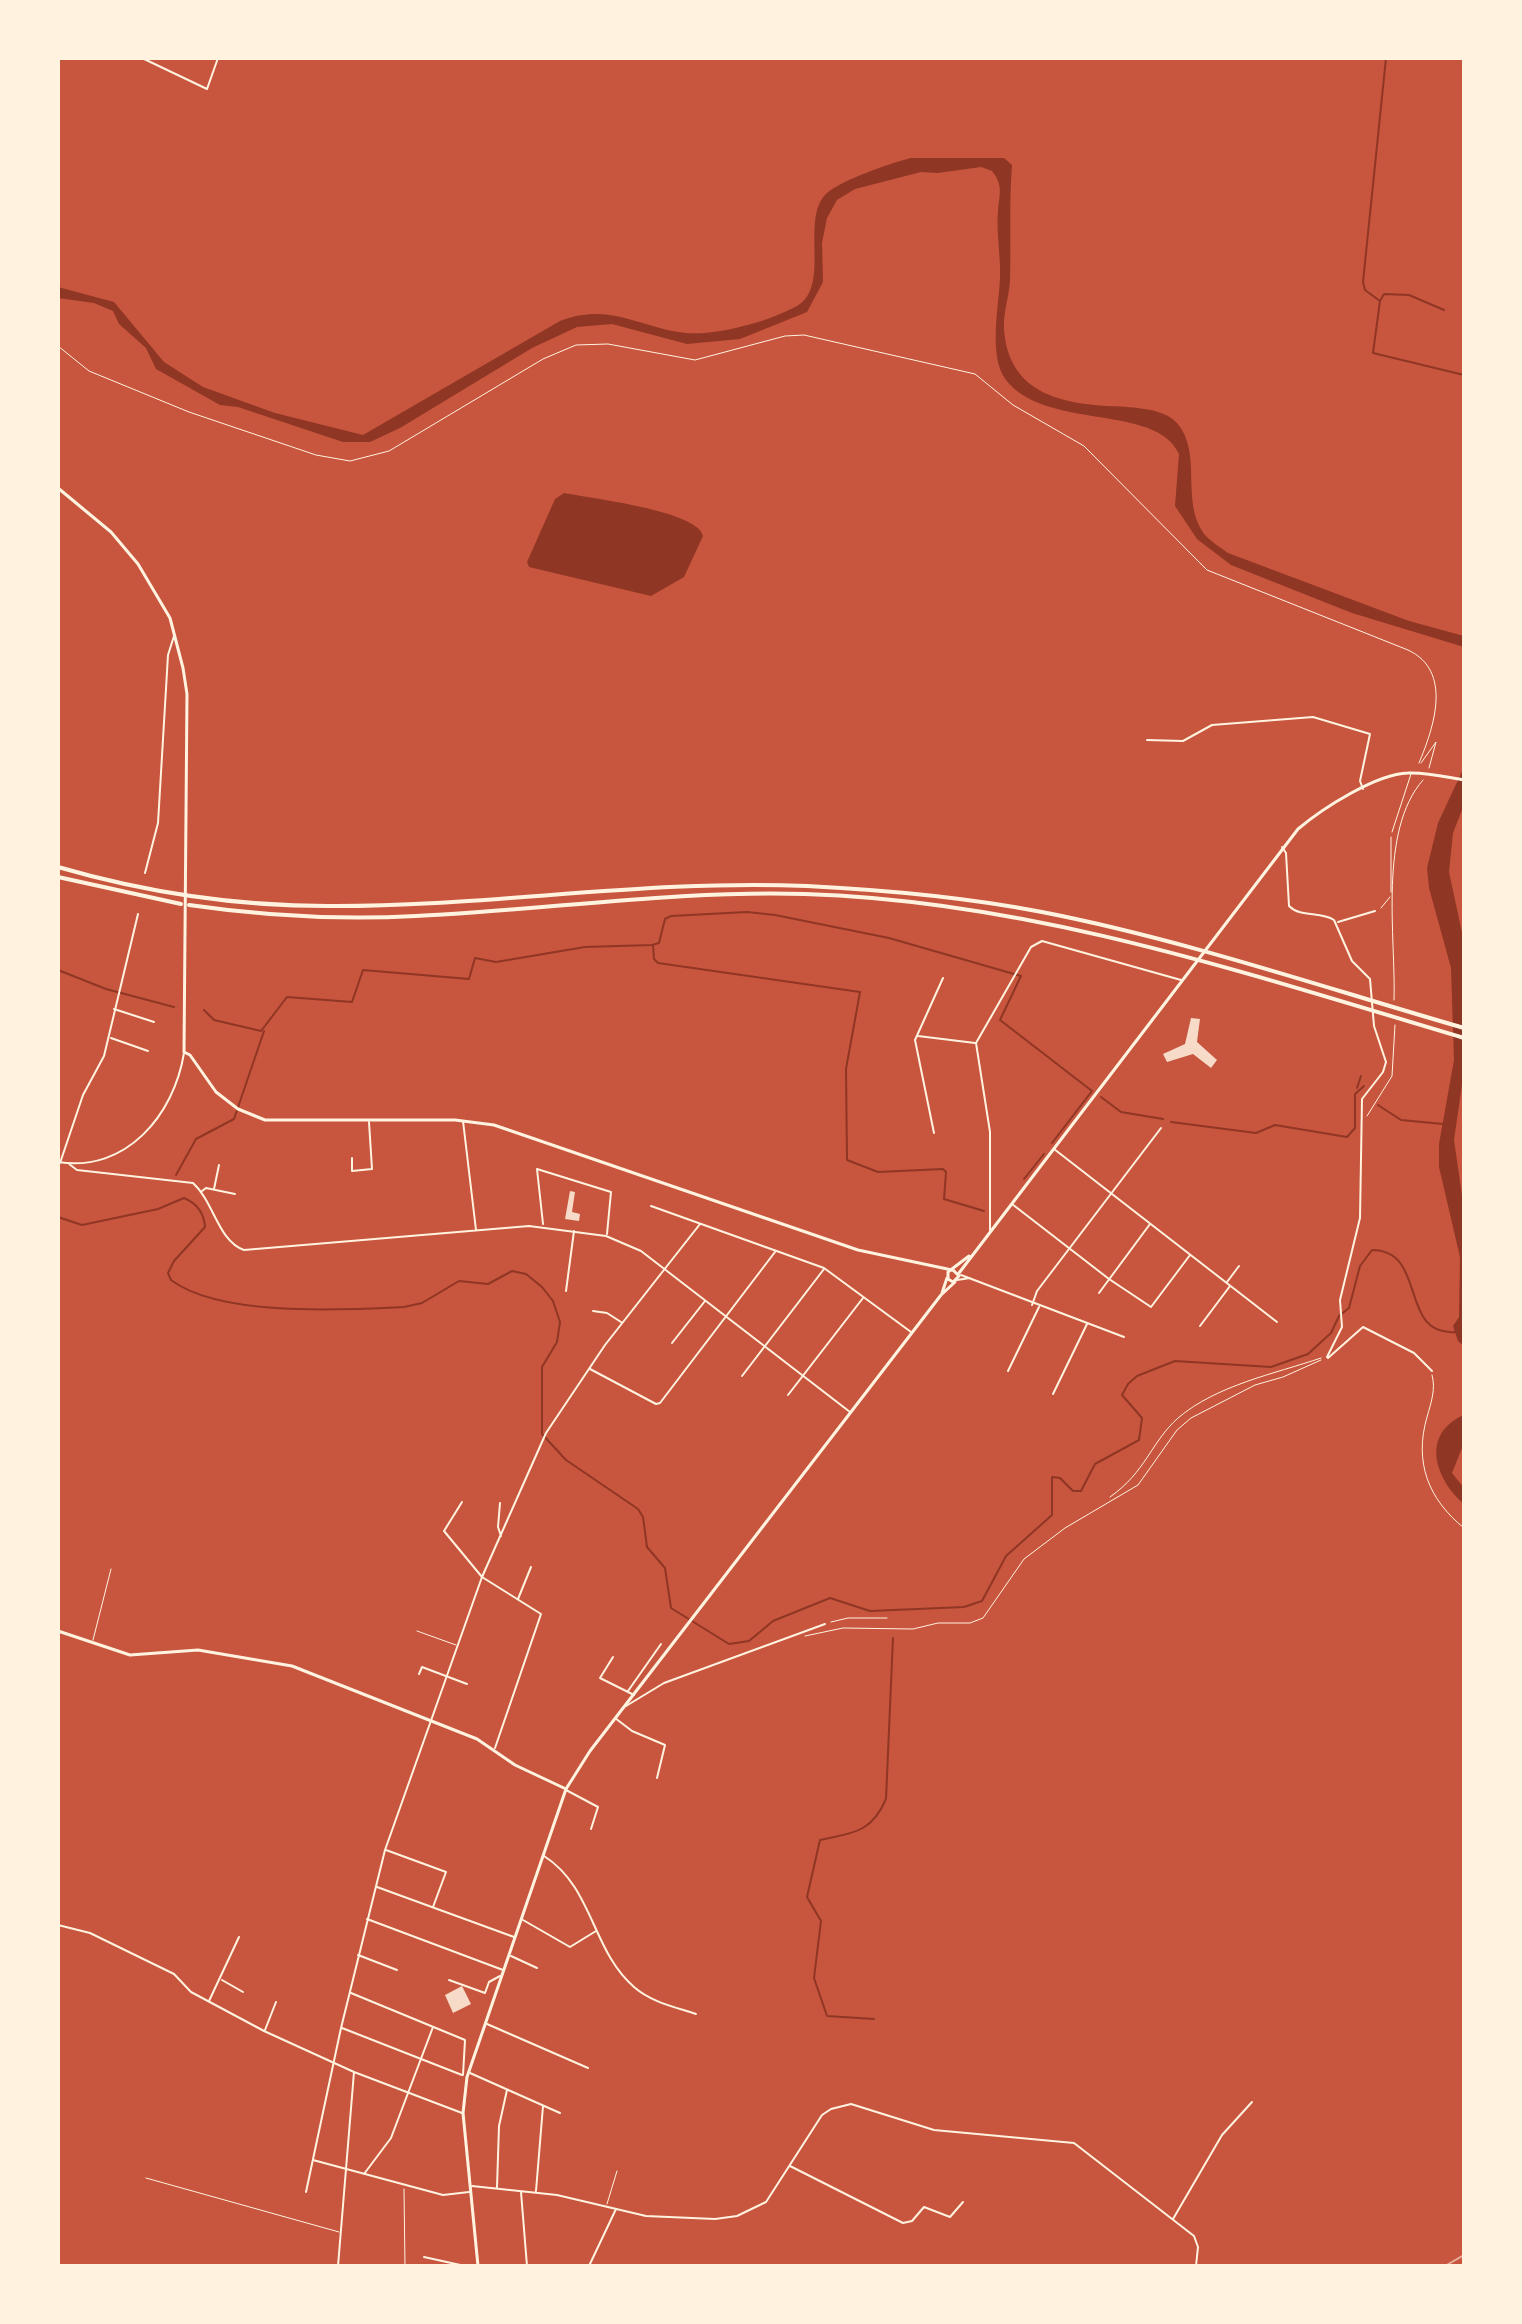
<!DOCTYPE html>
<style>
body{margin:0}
#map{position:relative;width:1522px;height:2324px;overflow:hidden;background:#c8553d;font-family:"Work Sans",sans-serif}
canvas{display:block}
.frame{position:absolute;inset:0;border:60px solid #fff3e0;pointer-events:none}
</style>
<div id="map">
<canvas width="1522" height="2324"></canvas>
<div class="frame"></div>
</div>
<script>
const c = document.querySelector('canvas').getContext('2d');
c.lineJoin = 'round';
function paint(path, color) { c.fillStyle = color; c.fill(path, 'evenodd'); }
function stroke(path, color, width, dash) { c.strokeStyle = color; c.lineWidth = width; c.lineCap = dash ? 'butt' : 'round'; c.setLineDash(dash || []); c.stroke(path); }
paint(new Path2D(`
 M911 158H1004L1012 165C1009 204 1011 242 1010 281 1009 297 1003 313 1004 329 1008 390 1056 403 1107 406 1127 407 1163 407 1177 423 1203 453 1180 500 1204 534 1210 541 1220 547 1228 553L1409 621 1464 636V647L1352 613 1231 565 1197 539 1175 506 1179 454C1156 403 1046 431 1006 380 988 357 999 305 1000 278 1001 256 996 234 998 211 999 195 1004 186 992 171L981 167 938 173 921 172 855 189 837 200 827 218 822 243 823 282 807 312 740 339 687 344 612 324 577 327 532 348 400 428 370 442H343L238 407 220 405 156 369 146 348 119 324 113 311 94 303 58 298V287L114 302 164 362 203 387 275 413 363 435 560 321C607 303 633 324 678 332 711 338 768 322 797 306 832 286 799 218 827 193 840 181 893 162 911 158Z
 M564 493C589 498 699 511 703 536L684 577 651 596 529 567 527 562 555 499Z
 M1464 767V805L1453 833 1449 872 1464 942V1071L1454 1140 1464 1209V1346L1458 1341 1453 1326 1459 1317 1460 1257 1439 1167V1144L1454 1060 1451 968 1429 888 1427 868 1438 823Z
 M1464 1415V1443L1452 1473 1464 1488V1504C1435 1479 1420 1434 1464 1415Z`), '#8f3625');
stroke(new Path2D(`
 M1386 58 1363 282 1365 290 1380 301 1373 353 1464 375
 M1380 301 1384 294 1409 295 1444 310
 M653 945 654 959 658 963 860 992 846 1069 847 1160 878 1172 943 1169 946 1172 944 1199 984 1211
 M58 970 106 989 174 1007
 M204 1010 214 1020 261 1031 287 997 352 1002 363 970 469 979 475 958 496 962 585 947 652 945 659 943 665 919 671 916 747 912 775 915 889 938 1021 976 1000 1020 1092 1091 1052 1143
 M1357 1088 1361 1076
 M1101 1097 1121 1112 1163 1119
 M1378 1105 1401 1120 1443 1124
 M1171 1122 1256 1133 1275 1125 1347 1137 1355 1128V1094L1364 1086
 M176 1175 196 1139 234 1119 264 1031
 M1024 1179 1044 1154
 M58 1217 82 1225 158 1209 184 1198C196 1203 204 1213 205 1227L174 1261 168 1273 171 1280C220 1317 343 1310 404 1307L422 1303 459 1281 488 1284 512 1271 526 1274 542 1287 553 1301 560 1322 557 1342 542 1367V1434L566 1460 638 1509 643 1517 647 1547 665 1568 671 1608 729 1644 749 1641 773 1621 830 1598 870 1611 964 1607 982 1601 1006 1556 1052 1515V1477L1060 1478 1073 1491H1081L1095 1464 1139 1440 1142 1418 1122 1395 1128 1384 1137 1376 1175 1361 1271 1367 1308 1354 1331 1333 1339 1316 1349 1308 1360 1266 1372 1250C1428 1250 1398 1337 1456 1332
 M874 2019 827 2016 814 1978 821 1921 807 1897 820 1840C851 1833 871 1834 886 1799L893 1638`), '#8f3625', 2);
paint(new Path2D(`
 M1191 1018 1200 1019 1197 1042 1217 1060 1211 1068 1193 1054 1167 1062 1163 1054 1185 1044Z
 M570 1191 575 1192 572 1212 580 1214 579 1221 565 1219Z
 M462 1986 471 2004 453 2013 445 1995Z`), '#f7dbc8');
stroke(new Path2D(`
 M58 346 89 371 189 412 316 455 350 461 389 451 543 359 576 345 608 344 695 360 785 336 804 335 975 374 1013 405 1084 446 1207 570 1408 650C1453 671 1434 727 1419 763
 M1421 763 1436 742 1429 768
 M1391 837V892
 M1381 908 1390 897
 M1394 1000C1396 937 1378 831 1423 780
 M1367 1116 1392 1076 1395 1025
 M1432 1375C1436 1389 1431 1403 1427 1417 1414 1462 1428 1499 1464 1528
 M1110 1497C1146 1472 1151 1442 1178 1418 1217 1385 1274 1374 1321 1358
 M831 1622 848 1618H887
 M805 1636 843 1628 913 1629 938 1623H970L983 1618 1024 1559 1065 1528 1138 1485 1177 1430 1191 1418 1255 1385 1283 1377 1321 1360
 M404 2189 405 2266`), '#fff3e0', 1);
stroke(new Path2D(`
 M1392 832 1411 774
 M417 1631 456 1645
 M93 1640 111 1569
 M146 2178 339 2232
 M607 2204 617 2171`), '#fff3e0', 1);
stroke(new Path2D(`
 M142 58 207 89 218 58
 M1147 740 1183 741 1212 725 1313 717 1370 734 1360 781 1363 789
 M1282 847 1286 853 1289 906C1301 918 1320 911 1334 920L1352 961 1370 979 1374 1026 1386 1062 1383 1072 1362 1099 1360 1218 1340 1300 1342 1327 1327 1357
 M145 873 158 823 168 655 174 636
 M1338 922 1375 911
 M114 1009 154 1022
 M918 1036 975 1043
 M111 1038 148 1051
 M463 1121 476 1230
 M934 1133 915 1040 943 978
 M1054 1149 1277 1322
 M352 1158V1171L372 1169 369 1122
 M58 1162C126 1173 174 1115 184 1053
 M60 1163 83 1095 104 1056 138 914
 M69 1164 77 1170 193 1183C214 1202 218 1241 244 1250L529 1226 606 1236 641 1251 850 1412
 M214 1189 219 1165
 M202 1191 206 1188 235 1194
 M1012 1204 1109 1279 1151 1307 1190 1255
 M651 1206 824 1268 911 1332
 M543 1224 537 1169 611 1192 607 1234
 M990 1231V1132L976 1043 1031 947 1042 941 1181 980
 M961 1275 1124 1337
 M957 1280 970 1278
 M1227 1282 1239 1266
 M566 1291 574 1231
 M1099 1293 1150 1224
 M1032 1305 1037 1291 1161 1128
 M593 1311 607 1313 621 1322
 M1200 1326 1230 1286
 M672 1343 705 1301
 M1328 1358 1363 1327 1414 1353 1432 1371
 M590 1369 656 1404 660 1403 775 1252
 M1008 1371 1039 1307
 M742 1376 824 1269
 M1053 1394 1087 1324
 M788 1395 863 1298
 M462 1502 444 1531 482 1577 541 1614 495 1748
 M500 1503 498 1527 501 1536
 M518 1599 531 1567
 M613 1657 600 1678 634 1695
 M419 1674 422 1667 467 1684
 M628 1691 661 1644
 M626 1706 664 1683 825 1624
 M615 1718 632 1731 665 1745 657 1778
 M566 1790 598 1807 591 1829
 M386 1850 446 1872 433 1907
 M544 1856C593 1887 592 1951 634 1987 651 2002 675 2007 696 2014
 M377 1887 514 1937
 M367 1919 503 1970
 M523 1920 570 1947 596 1931
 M58 1925 90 1933 174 1974 191 1992 264 2031 354 2072 462 2113
 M358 1955 397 1970
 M511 1956 537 1968
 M222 1980 243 1992
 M449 1980 485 1993 489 1982 500 1976
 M351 1993 465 2040 463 2075
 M209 2001 239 1937
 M487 2024 588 2068
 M342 2028 462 2075
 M265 2030 276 2002
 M470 2073 560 2113
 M313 2160 443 2195 469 2192
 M790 2166 903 2223 912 2221 924 2207 950 2217 963 2202
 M364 2174 391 2138 433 2027
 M472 2186 557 2195 646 2216 715 2219 737 2216 766 2202 822 2115 831 2109 851 2104 934 2130 1074 2143 1194 2236 1198 2247 1196 2266
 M497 2187 499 2126 507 2090
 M536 2191 543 2106
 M306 2192 341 2028 385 1850 482 1577 546 1433 605 1345 700 1224
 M521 2192 527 2266
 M1173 2219 1222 2135 1252 2102
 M424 2257 465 2266
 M338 2266 354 2072
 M589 2266 616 2209`), '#fff3e0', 2);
stroke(new Path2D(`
 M58 488 111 532 138 564 170 618 183 668 187 694 184 1052 190 1055 216 1092 238 1109 265 1120H455L494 1125 858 1250 952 1270
 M58 1631 130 1655 198 1650 292 1666 477 1739 515 1765 566 1789`), '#fff3e0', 3);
stroke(new Path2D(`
 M953 1270 959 1276 953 1282 948 1279V1272L969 1256
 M959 1273 1298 829C1323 808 1376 774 1408 773 1426 772 1446 777 1464 780
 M942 1293 947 1278
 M478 2266 463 2113 467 2077 566 1789 590 1751 941 1295 955 1282`), '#fff3e0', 3);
stroke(new Path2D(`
 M58 867C144 892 237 906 327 906 487 907 647 879 807 886 886 890 965 897 1042 912 1185 940 1325 988 1464 1028
 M58 877 181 904
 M189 905C264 916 340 920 416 916 546 910 675 890 805 894 1033 901 1248 974 1464 1038`), '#fff3e0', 4);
stroke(new Path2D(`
 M1445 2266 1464 2255`), '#e9b49f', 2);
</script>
